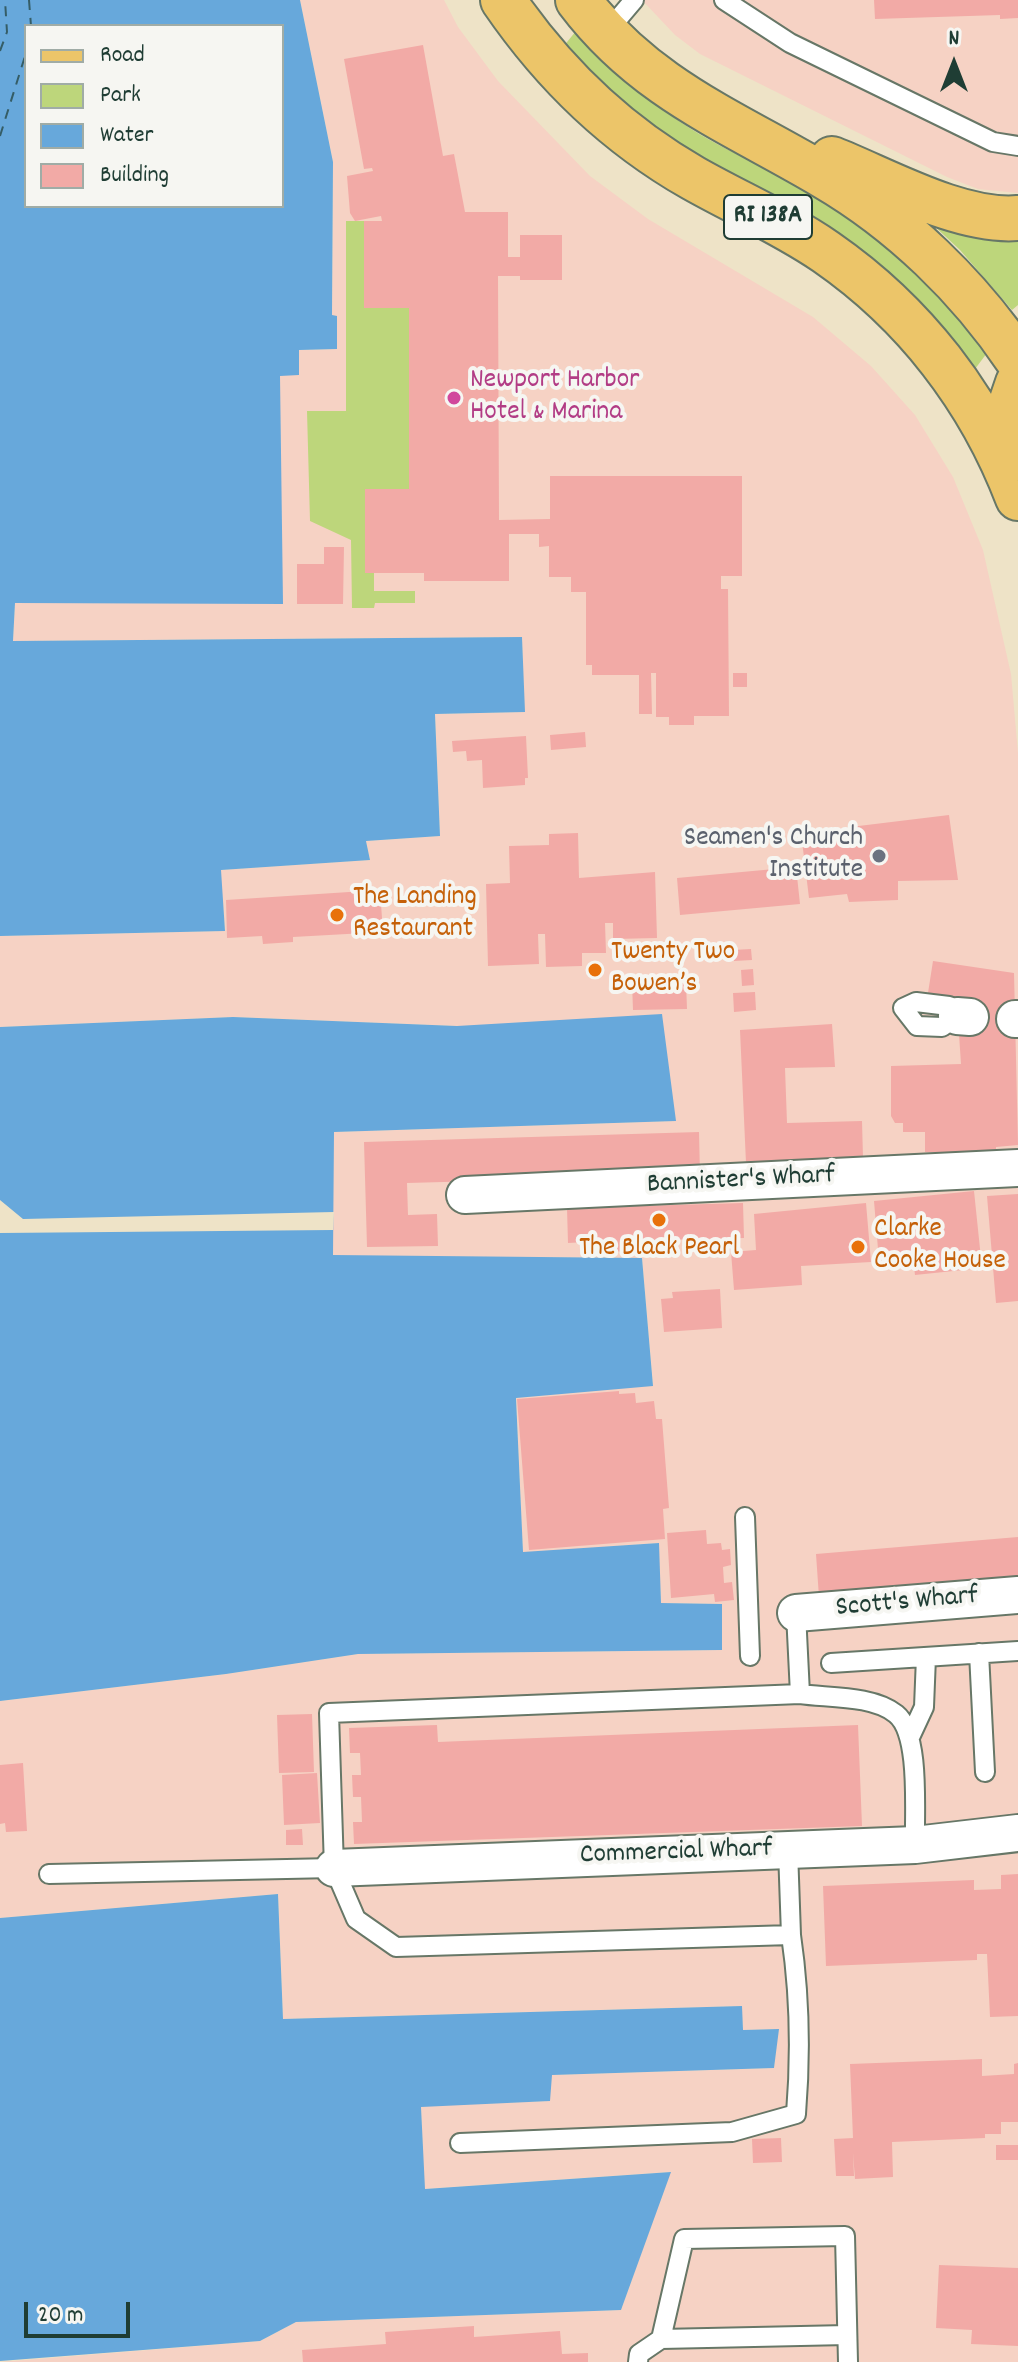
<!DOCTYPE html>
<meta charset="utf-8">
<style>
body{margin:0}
#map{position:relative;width:1018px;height:2362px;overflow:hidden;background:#eee3c7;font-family:Dekko,sans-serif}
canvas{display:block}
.legend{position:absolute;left:24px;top:24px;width:260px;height:184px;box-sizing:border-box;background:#f6f6f2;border:2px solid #a0aca6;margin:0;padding:10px 14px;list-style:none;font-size:24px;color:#1f3d34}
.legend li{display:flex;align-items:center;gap:16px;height:40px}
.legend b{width:40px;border:2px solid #a0aca6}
.north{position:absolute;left:914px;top:24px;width:80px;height:80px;-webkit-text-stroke:6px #f6f6f2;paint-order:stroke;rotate:0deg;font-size:22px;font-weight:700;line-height:32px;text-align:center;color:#1f3d34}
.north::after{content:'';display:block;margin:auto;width:28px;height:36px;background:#1f3d34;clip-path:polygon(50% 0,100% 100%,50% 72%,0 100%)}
.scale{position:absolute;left:24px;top:2302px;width:106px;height:36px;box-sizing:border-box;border:4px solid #1f3d34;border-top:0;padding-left:10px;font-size:24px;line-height:28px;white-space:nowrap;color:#1f3d34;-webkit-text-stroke:6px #f6f6f2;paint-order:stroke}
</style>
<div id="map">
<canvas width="1018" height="2362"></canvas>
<ul class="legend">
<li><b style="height:10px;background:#ecc569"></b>Road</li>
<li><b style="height:22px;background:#bdd67b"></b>Park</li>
<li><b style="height:22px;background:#67a8db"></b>Water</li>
<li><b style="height:22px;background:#f2aaa6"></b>Building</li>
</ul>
<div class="north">N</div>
<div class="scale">20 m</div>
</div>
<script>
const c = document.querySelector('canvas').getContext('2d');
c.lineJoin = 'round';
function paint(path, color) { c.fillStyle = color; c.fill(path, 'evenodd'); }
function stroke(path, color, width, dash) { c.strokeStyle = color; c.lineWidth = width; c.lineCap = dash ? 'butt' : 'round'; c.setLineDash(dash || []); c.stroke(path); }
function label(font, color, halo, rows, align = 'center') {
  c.font = font + ' Dekko,sans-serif'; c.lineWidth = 8; c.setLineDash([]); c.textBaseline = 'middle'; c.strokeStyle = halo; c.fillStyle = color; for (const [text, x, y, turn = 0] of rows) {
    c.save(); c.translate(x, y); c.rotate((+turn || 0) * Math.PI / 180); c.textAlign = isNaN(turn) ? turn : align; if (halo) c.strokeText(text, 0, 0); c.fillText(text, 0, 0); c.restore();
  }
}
paint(new Path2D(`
 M300 0H444L458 27 498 81 590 176 648 219 813 317 871 366 915 415 953 477 983 550 1011 674 1018 753V2362H0L260 2341 296 2322 621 2310 670 2172 424 2189 421 2106 549 2101 551 2075 774 2068 778 2029 743 2030 741 2006 283 2019 278 1894 0 1918V1701L226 1674 358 1654 722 1650 721 1604 661 1603 658 1543 523 1553 516 1397 653 1385 642 1258 333 1256V1132L676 1121 457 1026 233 1017 0 1027V936L225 931 220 870 370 860 366 841 440 836 435 714 524 712 522 637 13 641 15 603 280 376 298 350 337 349 336 316H332L333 162Z
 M642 0H1018V193L978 189 947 177 700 54 675 35Z`), '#f6d2c4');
paint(new Path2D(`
 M576 31C607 60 637 91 672 116 718 150 774 169 823 198 888 237 939 295 987 353L975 369 703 159C650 127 606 91 563 47Z
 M346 221H364V307L409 308V489H365V573H374V591H415V603H375L374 608H352L351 540 310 521 307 411H346Z
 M930 222 1018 232V305L1012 310 960 250Z`), '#bdd67b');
paint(new Path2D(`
 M0 0H300L333 162 332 315 337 316V349L299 350V375L280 376 283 604 15 603 13 641 522 637 525 712 435 714 440 836 366 841 370 860 221 870 225 931 0 936ZM282 26V206H26V26Z
 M662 1014 676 1121 334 1132 333 1255 642 1258 653 1386 516 1398 523 1552 659 1543 661 1603 722 1604V1650L358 1654 226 1674 0 1701V1027L233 1017 457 1026Z
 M278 1894 283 2019 742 2006 743 2030 779 2029 774 2068 552 2075 550 2101 421 2107 425 2189 671 2172 621 2310 296 2322 260 2341 0 2361V1918Z`), '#67a8db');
paint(new Path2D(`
 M0 1200 23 1219 334 1212 333 1230 0 1233Z`), '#eee3c7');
stroke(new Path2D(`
 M29 0 31 26
 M0 51 7 32 5 0
 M0 136 26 53`), '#355d66', 2, [10, 8]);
paint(new Path2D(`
 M874 0H1018V18L1000 19V15L875 19Z
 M423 45 443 156 454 154 465 212H508V257H520V235H562V280H520V276H498L499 520 550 519V476H742V576H721V589H728L729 716H694V725H669V717H656V673H651L652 714H639V675H592V665H586V592H571V577H549V546L539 547V534H509V581H424V573H365V489H409V308H364V221H382L381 216 355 221 350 213 347 176 373 171 372 168 364 169 344 59Z
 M324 547H344L343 604H297V564H324Z
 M733 673H747V687H733Z
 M585 732 586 747 551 750 550 735Z
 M526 736 528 778H525V785L483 788 482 760 467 761 466 751 453 752 452 741Z
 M949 815 958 880 898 881V900L849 902 847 894 809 898 801 833Z
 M578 833 579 878 655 872 657 938 613 939V923H605L606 953H582V966L546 967 545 934H538L539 964 488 966 486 884 510 883 509 846 549 845V834Z
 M796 867 800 904 680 915 677 878Z
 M380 890 383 932 293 937V942L263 944 262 936 227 938 226 900Z
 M751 949 752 960 734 961 733 950Z
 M933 961 1014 973 1018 1145 996 1147V1152H925V1132H903V1123H895L891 1116V1066L961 1064 959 1034 970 999 928 993Z
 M753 969 754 985 742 986 741 970Z
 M686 982 687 1009 633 1010 632 983Z
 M755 992 756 1010 734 1012 733 993Z
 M832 1024 835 1067 785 1068 787 1123 862 1121 863 1158 746 1163 740 1030Z
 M699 1132 700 1175 407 1183 408 1215 437 1214 438 1246 367 1247 364 1142Z
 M974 1191 982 1268 915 1275 913 1257 879 1261 874 1201Z
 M1018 1194V1301L996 1303 987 1196Z
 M743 1203 744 1238 662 1240 663 1250 606 1252V1241L568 1243 567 1208Z
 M866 1203 871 1262 801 1266 802 1285 734 1290 731 1252 756 1250 754 1214Z
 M720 1289 722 1328 664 1332 661 1299 673 1298 672 1292Z
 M619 1391V1394L635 1393 636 1403 654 1401 656 1419H662L669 1508 663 1509 665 1539 529 1550 517 1399Z
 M706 1530 707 1544 721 1543 722 1550 730 1549 731 1565 723 1567 724 1583 732 1582 734 1600 715 1602 714 1594 671 1598 667 1533Z
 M1018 1537V1579L819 1597 816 1554Z
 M312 1714 314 1772 279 1773 277 1715Z
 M437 1725 438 1742 858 1725 862 1826 354 1844 353 1822H362L361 1797H353L352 1775H361L360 1753H350L349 1728Z
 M23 1763 27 1831 6 1832 5 1823 0 1824V1765Z
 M317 1773 320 1823 284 1825 282 1775Z
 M302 1829 303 1845H286V1830Z
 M1018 1874V2016L990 2017 987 1954H977V1960L826 1966 823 1886 974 1880V1890L1001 1889V1875Z
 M982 2059V2076L1014 2074V2064L1018 2063V2122H1001V2134H985V2138L892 2142 893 2177 855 2179 853 2153 854 2176H836L834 2139 853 2138 850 2064Z
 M781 2138 782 2162 753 2163 752 2139Z
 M996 2145H1018V2160H996Z
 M939 2265 1018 2268V2346L971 2344 972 2330 936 2328Z
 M474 2326V2337L560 2331 562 2354 588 2353V2362H303L302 2350 386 2344 385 2332Z`), '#f2aaa6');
const lane = new Path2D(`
 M724 0 790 43 993 142 1018 146
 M606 33 634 0
 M916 1002 949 1006 957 1016 942 1027 917 1026 903 1008Z
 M745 1517 750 1656
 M796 1613 800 1694
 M979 1653 985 1772
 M831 1663 1018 1651
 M911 1735 924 1707 926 1657
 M788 1850 791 1935 396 1947 356 1919 334 1868 329 1713 800 1694C827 1698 873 1695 896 1714 921 1734 914 1814 915 1845
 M49 1874 334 1868
 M460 2143 732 2132 796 2114C801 2053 800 1996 791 1935
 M847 2335 661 2339 684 2239 845 2236 848 2362
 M638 2362 639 2354 661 2339`);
const street = new Path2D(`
 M957 1016 970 1017
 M1015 1019H1018
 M465 1195 1018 1168
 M796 1613 1018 1595
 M334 1868 915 1845 1018 1833`);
const primary = new Path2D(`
 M503 0C553 73 616 134 693 178 737 203 784 223 826 252 914 313 980 398 1018 498
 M578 0C645 89 733 122 824 176 901 221 969 287 1018 360
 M832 159C885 180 960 223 1018 218
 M1004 463 1006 418 1018 383`);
stroke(lane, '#677767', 22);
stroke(street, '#677767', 40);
stroke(primary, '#677767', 48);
stroke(lane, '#fff', 18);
stroke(street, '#fff', 36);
stroke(primary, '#ecc569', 44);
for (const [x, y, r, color] of [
 [454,398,8,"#d1479c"],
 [879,856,8,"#6b7280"],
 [337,915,8,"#e8710a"],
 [595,970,8,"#e8710a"],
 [659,1220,8,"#e8710a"],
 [858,1247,8,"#e8710a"]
]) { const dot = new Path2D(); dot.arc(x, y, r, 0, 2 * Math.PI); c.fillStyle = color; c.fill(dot); stroke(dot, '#f6f6f2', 3); }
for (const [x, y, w] of [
 [768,217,88]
]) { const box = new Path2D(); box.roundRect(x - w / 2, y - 22, w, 44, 6); c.fillStyle = '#f6f6f2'; c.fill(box); stroke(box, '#1f3d34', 2); }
label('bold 26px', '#1f3d34', null, [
 ["RI 138A",768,217]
]);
label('28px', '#b23c85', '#f6f6f2', [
 ["Newport Harbor",470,382],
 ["Hotel & Marina",470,414]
], 'left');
label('28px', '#5b616d', '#f6f6f2', [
 ["Seamen's Church",863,840],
 ["Institute",863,872]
], 'right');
label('28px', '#c56008', '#f6f6f2', [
 ["The Landing",353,899],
 ["Restaurant",353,931],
 ["Twenty Two",611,954],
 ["Bowen’s",611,986],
 ["Clarke",874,1231],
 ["Cooke House",874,1263],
 ["The Black Pearl",659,1250,"center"]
], 'left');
label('28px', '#1f3d34', '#f6f6f2', [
 ["Bannister's Wharf",741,1182,-3],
 ["Scott's Wharf",907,1604,-5],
 ["Commercial Wharf",676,1854,-2]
]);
</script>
